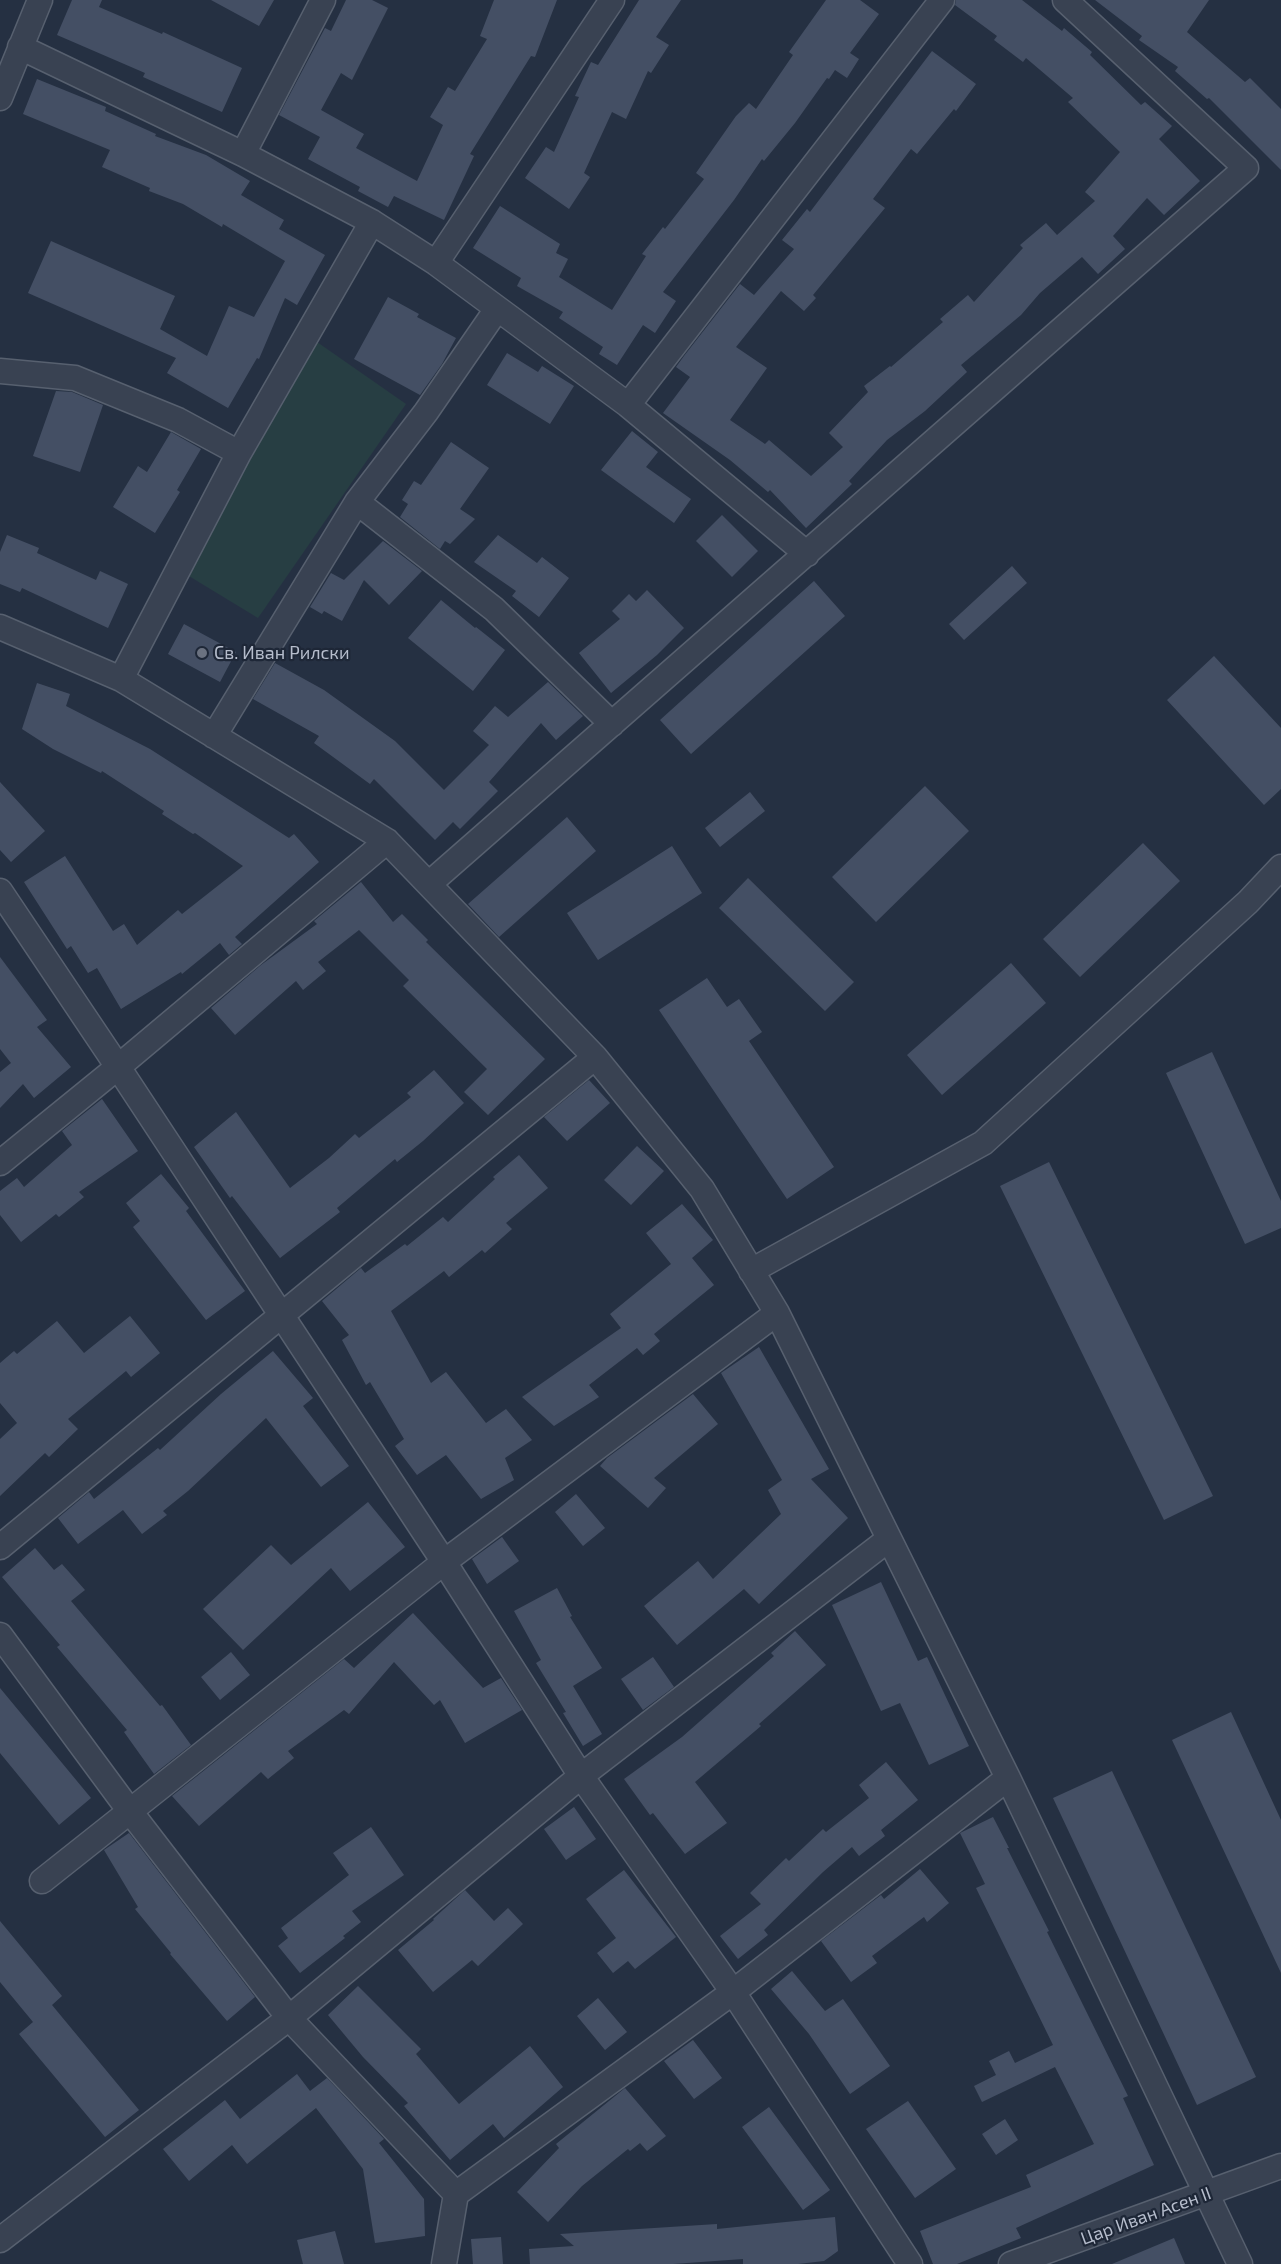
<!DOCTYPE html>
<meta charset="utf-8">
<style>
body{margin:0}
canvas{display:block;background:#253042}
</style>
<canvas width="1281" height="2264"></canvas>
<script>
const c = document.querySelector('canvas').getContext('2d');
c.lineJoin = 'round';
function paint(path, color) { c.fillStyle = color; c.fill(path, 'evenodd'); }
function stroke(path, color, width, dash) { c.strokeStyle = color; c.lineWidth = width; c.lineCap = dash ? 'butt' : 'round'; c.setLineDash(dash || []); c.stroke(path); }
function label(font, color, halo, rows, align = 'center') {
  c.font = font + ' "Exo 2",sans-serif'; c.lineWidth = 4.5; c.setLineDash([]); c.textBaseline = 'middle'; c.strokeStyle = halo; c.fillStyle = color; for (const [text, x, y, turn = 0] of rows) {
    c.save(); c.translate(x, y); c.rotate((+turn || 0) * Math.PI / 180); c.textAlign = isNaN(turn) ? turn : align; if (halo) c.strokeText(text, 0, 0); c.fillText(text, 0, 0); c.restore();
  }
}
paint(new Path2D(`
 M317 342 406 404 258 618 179 570Z`), '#273e43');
paint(new Path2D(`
 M72 0H102L99 7 162 34 163 32 242 68 222 112 143 77 145 73 57 35Z
 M211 0H274L259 26Z
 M346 0H372L388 8 352 80 341 73 321 110 364 134 356 148 417 181 443 125 430 117 448 87 455 91 487 39 480 36 494 0H557L535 57 531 56 470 154 474 156 444 220 394 196 388 207 358 191 360 187 308 159 320 137 279 115 325 28 331 31Z
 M639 0H681L656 37 669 45 651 73 648 71 626 119 612 112 584 173 590 177 569 209 525 178 546 147 554 152 579 97 575 96 591 62 598 65Z
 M826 0H860L879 14 850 53 859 59 847 78 835 70 829 79 827 78 795 123 764 161 762 159 734 200 663 292 676 301 655 333 643 325 617 365 599 354 603 347 559 318 563 312 517 286 521 278 473 248 500 206 560 244 556 253 568 259 559 277 612 310 646 256 642 254 663 227 665 229 704 179 696 173 736 116 749 103 756 109 793 55 789 52Z
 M956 0H1022L1062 31 1064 28 1092 52 1090 55 1141 105 1145 102 1172 126 1159 139 1200 181 1164 215 1147 198 1113 236 1125 249 1098 274 1082 257 1040 293 1021 315 961 365 967 372 925 411 887 440 849 481 852 484 806 528 770 490 768 492 730 460 663 413 690 377 676 367 684 356 740 284 754 295 794 249 782 240 807 209 810 212 932 51 976 84 956 111 954 109 917 154 911 149 873 199 885 208 813 295 816 298 804 311 781 291 736 347 767 368 730 420 765 444 769 440 811 476 843 447 829 433 868 392 864 386 890 366 891 367 943 322 940 319 968 295 974 302 1023 248 1020 245 1046 223 1057 235 1095 201 1085 192 1120 152 1068 102 1073 98 1026 58 1023 62 994 40 997 36 955 5Z
 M1095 0H1209L1187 32 1245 82 1250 78 1281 109V170L1209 98 1207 99 1175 71 1178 67 1139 40 1142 36Z
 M37 79 106 107 105 111 156 134 155 136 206 155 250 181 241 195 284 220 279 229 325 255 297 305 285 298 259 359 257 358 228 408 167 373 176 358 28 293 51 241 175 296 160 329 207 356 229 306 254 317 285 261 223 224 222 227 183 204 149 191 150 188 102 167 110 150 23 114Z
 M388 297 419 314 417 317 456 338 442 364 420 395 354 359Z
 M507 353 538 372 542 366 574 386 550 424 487 385Z
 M56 391 72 392 103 405 80 472 33 456Z
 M632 431 658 452 646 467 691 499 674 523 601 470Z
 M171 432 201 449 177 490 180 492 155 533 113 507 138 466 147 472Z
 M451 442 489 468 460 509 475 519 450 544 445 541 440 549 400 517 408 504 402 500 414 481 421 485Z
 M722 515 758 551 732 577 696 541Z
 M7 535 39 548 37 553 96 580 100 571 128 584 108 628 22 588 20 592 0 584V552Z
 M498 535 537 563 542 557 569 578 539 617 512 596 516 591 474 562Z
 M383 541 422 571 389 605 364 580 342 621 324 611 322 614 310 607 331 573 344 580Z
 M1012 566 1027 583 964 640 949 624Z
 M814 581 845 616 691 754 660 720Z
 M647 590 684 628 657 655 611 693 579 653 620 619 612 611 629 594 636 601Z
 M441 600 475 628 476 627 505 650 473 691 408 638Z
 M184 624 236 652 220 682 168 654Z
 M1214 656 1281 728V789L1264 805 1167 700Z
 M275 663 324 690 395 741 444 790 489 745 473 731 495 706 508 717 548 682 583 716 556 740 541 723 489 782 498 791 460 829 453 822 435 840 374 779 370 784 314 743 319 736 253 699Z
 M37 683 70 694 66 706 150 749 289 838 294 834 319 862 235 937 242 944 229 955 220 943 182 974 181 972 121 1009 97 968 88 973 71 946 67 949 24 882 65 856 113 931 124 924 137 945 178 910 182 914 243 866 195 833 193 834 162 814 164 811 102 771 101 773 53 749 22 729Z
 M0 782 45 831 11 862 0 850Z
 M925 786 969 831 876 922 832 877Z
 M750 792 765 811 720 847 705 828Z
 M567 817 596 851 499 937 468 904Z
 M1143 843 1180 881 1080 977 1043 939Z
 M672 846 702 893 598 960 567 913Z
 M748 878 854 982 825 1011 719 908Z
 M361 882 393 922 402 914 428 940 426 942 545 1059 488 1115 464 1092 487 1069 403 986 409 980 359 930 318 962 326 971 303 990 296 981 235 1035 211 1008 261 965 317 924 314 921Z
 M0 957 47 1020 37 1027 71 1067 34 1098 23 1084 0 1108V1072L11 1063 0 1049Z
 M1011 963 1046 1003 942 1095 907 1055Z
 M707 978 727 1007 739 999 762 1032 749 1041 834 1167 787 1199 659 1010Z
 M1212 1052 1281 1201V1228L1245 1244 1166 1073Z
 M434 1070 464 1103 423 1141 397 1162 395 1159 337 1208 340 1212 280 1258 232 1196 230 1198 194 1147 236 1112 290 1188 329 1158 355 1134 359 1138 411 1097 407 1093Z
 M589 1080 610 1103 567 1141 544 1117Z
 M102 1099 138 1151 79 1192 84 1197 59 1217 56 1214 21 1242 0 1215V1191L17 1178 24 1187 72 1145 62 1131Z
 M637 1146 664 1171 631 1205 604 1180Z
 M519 1155 548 1188 506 1223 512 1229 485 1253 482 1250 449 1277 444 1271 391 1311 431 1383 446 1372 486 1423 506 1409 532 1440 505 1458 514 1480 481 1499 446 1455 417 1475 395 1446 404 1439 370 1382 366 1385 342 1340 349 1335 322 1301 361 1268 365 1273 405 1244 407 1246 443 1217 448 1222 495 1179 493 1177Z
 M1049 1162 1213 1496 1164 1520 1000 1186Z
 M161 1174 189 1208 186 1211 245 1291 206 1320 133 1227 140 1221 126 1203Z
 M682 1204 713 1240 692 1258 714 1285 654 1334 660 1341 643 1355 637 1348 589 1385 599 1397 554 1426 522 1397 621 1328 610 1314 671 1264 646 1233Z
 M130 1316 160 1353 131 1377 126 1371 68 1419 78 1429 49 1457 45 1453 0 1496V1439L17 1423 0 1403V1363L14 1351 17 1354 57 1321 84 1353Z
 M759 1347 829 1469 811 1479 848 1518 759 1604 744 1589 677 1645 644 1606 698 1561 713 1579 781 1514 768 1490 782 1480 721 1373Z
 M273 1351 313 1398 303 1406 349 1466 321 1487 266 1418 188 1491 163 1511 167 1515 142 1534 123 1510 78 1544 58 1518 89 1492 94 1499 158 1448 160 1450 221 1394Z
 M693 1394 718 1424 654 1478 666 1488 648 1508 600 1466 607 1458Z
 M576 1494 605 1528 583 1546 555 1512Z
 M368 1502 405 1547 350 1591 331 1568 243 1650 203 1609 271 1545 291 1565Z
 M502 1537 519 1561 487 1584 472 1559Z
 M35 1548 54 1570 62 1564 85 1590 71 1601 160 1706 162 1705 191 1745 154 1774 124 1732 127 1730 57 1647 60 1645 2 1577Z
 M881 1582 918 1661 927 1657 969 1746 929 1765 900 1703 881 1711 832 1605Z
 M557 1588 572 1616 570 1617 602 1668 573 1686 602 1734 583 1746 563 1713 566 1712 536 1663 541 1660 514 1611Z
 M413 1613 483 1688 501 1678 522 1710 465 1743 440 1700 434 1705 394 1662 349 1714 344 1710 288 1751 294 1758 268 1779 261 1772 199 1826 172 1796 344 1659 354 1668Z
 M795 1631 826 1665 759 1724 761 1726 695 1782 727 1823 685 1854 653 1813 650 1815 624 1779 682 1737 774 1656 771 1653Z
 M231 1652 250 1675 220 1700 201 1677Z
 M653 1657 674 1687 643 1710 621 1679Z
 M0 1688 91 1798 59 1825 0 1753Z
 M1231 1712 1281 1820V1973L1172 1740Z
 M886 1762 918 1800 881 1830 885 1836 859 1856 852 1847 823 1872 764 1930 768 1935 738 1959 720 1936 761 1904 750 1893 786 1858 789 1861 823 1829 826 1832 869 1798 859 1785Z
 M1112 1771 1256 2077 1197 2105 1053 1798Z
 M574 1807 596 1839 566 1860 544 1829Z
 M993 1817 1009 1848H1007L1049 1931 1047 1932 1128 2096 1123 2098 1154 2165 1016 2228 1021 2238 957 2264H933L920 2231 1031 2187 1026 2175 1094 2144 1055 2067 982 2102 974 2086 996 2075 989 2061 1009 2051 1015 2063 1053 2045 976 1888 985 1884 960 1833Z
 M371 1827 404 1875 352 1911 361 1922 343 1936 345 1938 300 1973 278 1946 288 1938 281 1928 349 1875 333 1853Z
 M129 1833 255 1997 227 2021 170 1954 171 1953 135 1909 138 1907 104 1850Z
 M920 1869 949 1903 927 1922 924 1917 872 1956 877 1963 851 1982 821 1941 881 1895 884 1899Z
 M624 1870 676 1937 635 1969 628 1961 613 1973 597 1953 616 1938 586 1899Z
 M465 1890 494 1921 508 1908 523 1924 478 1966 472 1960 433 1992 398 1950 434 1920 433 1919Z
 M0 1921 62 1996 52 2005 139 2110 105 2137 19 2034 33 2022 0 1982Z
 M792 1971 825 2011 843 1999 890 2066 850 2094 809 2034 771 1989Z
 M358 1986 421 2049 416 2054 459 2104 530 2046 563 2087 504 2138 493 2124 450 2160 404 2106 408 2103 363 2057 328 2015Z
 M598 1998 627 2032 605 2050 577 2016Z
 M693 2040 722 2078 694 2099 664 2061Z
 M297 2074 310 2091 327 2078 384 2139 379 2143 424 2199 425 2236 375 2243 363 2169 316 2108 247 2164 232 2145 189 2181 163 2149 225 2100 240 2119Z
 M625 2088 666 2136 647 2151 640 2143 630 2151 628 2149 582 2186 548 2222 517 2192 559 2148 556 2144Z
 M908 2101 956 2169 915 2198 866 2129Z
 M769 2107 830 2190 803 2210 742 2127Z
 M1005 2119 1018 2140 996 2155 982 2134Z
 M835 2217 838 2251 824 2261 798 2264H743V2259L673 2264H530L529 2249 574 2246 560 2234 717 2224V2229Z
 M335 2231 344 2264H303L297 2240Z
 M501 2237 503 2264H473L471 2239Z
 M1174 2238 1185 2264H1112Z`), '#444f64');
const minor = new Path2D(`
 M20 47 243 154 372 222 436 263 628 405 807 554
 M0 98 40 0
 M243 154 323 0
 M436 263 612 0
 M0 371 75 378 178 420 239 453
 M628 405 942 0
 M357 502 494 609 612 724
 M0 627 121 679 387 841 595 1057 702 1189 777 1313 1008 1778 1240 2264
 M121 679 239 453 372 222
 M214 736 357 502 426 412 497 309
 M430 883 1246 168 1065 0
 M0 891 118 1067 444 1562 581 1776 733 1992 910 2264
 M0 1163 118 1067 387 841
 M751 1271 983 1143 1248 902 1281 867
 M0 1547 595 1057
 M0 1635 129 1810 289 2018 456 2194 444 2264
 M42 1881 444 1562 777 1313
 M456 2194 733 1992 1008 1778
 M0 2240 289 2018 581 1776 889 1539
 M1011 2264 1281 2166`);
stroke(minor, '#57606f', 27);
stroke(minor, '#394252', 24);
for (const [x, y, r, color] of [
 [202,653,6,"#6b7280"]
]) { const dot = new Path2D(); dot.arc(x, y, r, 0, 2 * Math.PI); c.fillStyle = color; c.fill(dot); stroke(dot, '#1e2737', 2); }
label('18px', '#b6bdcc', '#1e2737', [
 ["Св. Иван Рилски",214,653]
], 'left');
label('18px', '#b6bdcc', '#1e2737', [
 ["Цар Иван Асен II",1146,2216,-20]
]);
</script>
